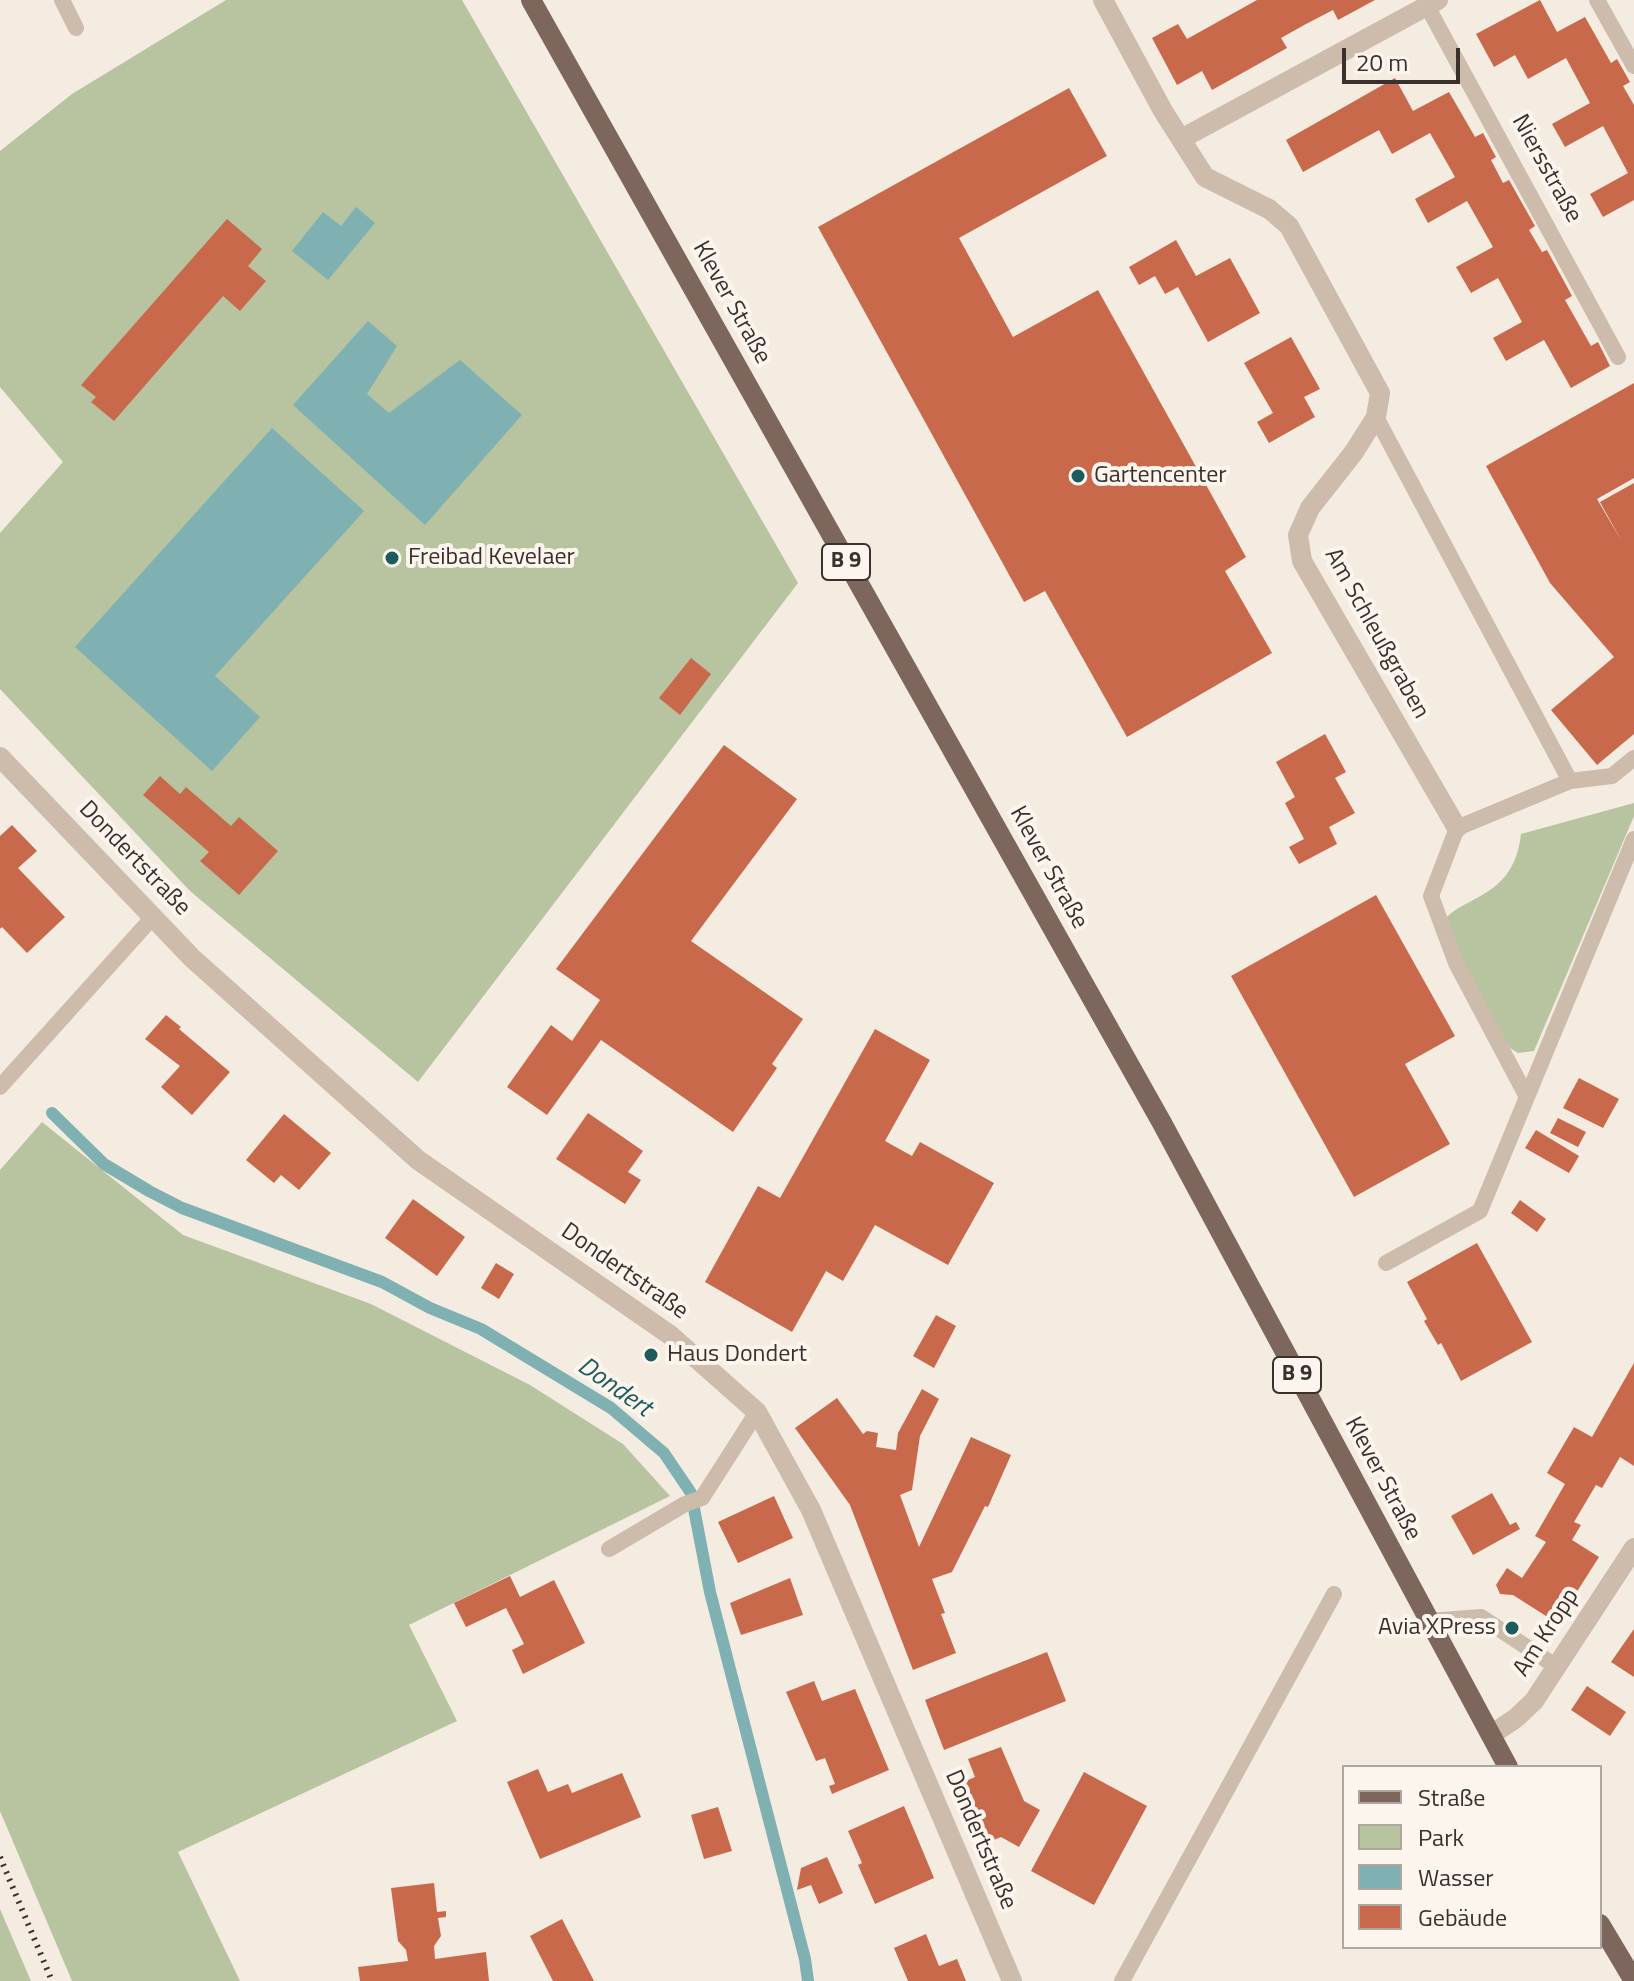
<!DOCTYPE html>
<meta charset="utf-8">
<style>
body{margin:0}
#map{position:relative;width:1634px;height:1981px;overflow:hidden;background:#f4ebe1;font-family:"Titillium Web",sans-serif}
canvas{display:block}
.legend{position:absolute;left:1342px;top:1765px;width:260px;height:184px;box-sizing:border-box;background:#fbf5ee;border:2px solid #aea6a0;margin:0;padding:10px 14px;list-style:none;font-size:24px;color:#3b302b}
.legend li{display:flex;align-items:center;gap:16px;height:40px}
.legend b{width:40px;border:2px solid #aea6a0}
.scale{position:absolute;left:1342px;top:48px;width:118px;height:36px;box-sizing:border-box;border:4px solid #3b302b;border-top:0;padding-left:10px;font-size:24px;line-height:28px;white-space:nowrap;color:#3b302b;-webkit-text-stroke:6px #fbf5ee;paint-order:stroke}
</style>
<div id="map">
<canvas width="1634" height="1981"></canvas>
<ul class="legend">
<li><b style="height:10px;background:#7d675c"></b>Straße</li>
<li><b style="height:22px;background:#b8c4a0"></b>Park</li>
<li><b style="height:22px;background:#7fb0b2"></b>Wasser</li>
<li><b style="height:22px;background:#c8694b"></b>Gebäude</li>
</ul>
<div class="scale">20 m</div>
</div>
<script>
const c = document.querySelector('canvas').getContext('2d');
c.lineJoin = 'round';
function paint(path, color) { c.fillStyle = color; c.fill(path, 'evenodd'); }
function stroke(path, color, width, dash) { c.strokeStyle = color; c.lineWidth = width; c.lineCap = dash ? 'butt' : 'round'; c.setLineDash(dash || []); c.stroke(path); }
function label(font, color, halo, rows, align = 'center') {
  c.font = font + ' "Titillium Web",sans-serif'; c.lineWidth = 8; c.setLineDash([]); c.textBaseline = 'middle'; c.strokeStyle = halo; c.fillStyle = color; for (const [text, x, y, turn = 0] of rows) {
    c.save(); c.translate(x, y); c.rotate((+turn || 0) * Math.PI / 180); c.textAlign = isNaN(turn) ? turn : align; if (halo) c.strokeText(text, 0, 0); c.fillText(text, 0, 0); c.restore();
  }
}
paint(new Path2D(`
 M226 0H462L798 583 418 1082 190 891 0 689V533L63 462 0 387V151L72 94Z
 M1634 803V816L1534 1051 1518 1053 1510 1048 1450 939 1446 918C1454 909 1463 906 1473 900 1503 885 1517 868 1521 834Z
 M42 1122 183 1235 371 1304 530 1385 623 1444 670 1496 409 1625 457 1721 178 1852 240 1981H72L0 1811V1170Z
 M0 1909 31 1981H0Z`), '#b8c4a0');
paint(new Path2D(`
 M356 207 375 223 328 280 292 251 323 212 341 226Z
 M368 321 397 346 367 394 389 413 460 360 522 415 425 525 293 405Z
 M272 428 364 511 215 676 260 717 212 771 75 647Z`), '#7fb0b2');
stroke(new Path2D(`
 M52 1113 104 1164 149 1191 182 1208 382 1282 430 1308 481 1329 611 1408 664 1453 691 1493 710 1592 805 1959 808 1981`), '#7fb0b2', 12);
paint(new Path2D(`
 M1257 0H1375L1338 20 1333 10 1306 24 1281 38 1287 48 1212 90 1202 71 1177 85 1152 38 1178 24 1187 39Z
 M1540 0 1557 32 1585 17 1611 63 1617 59 1630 82 1623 86 1634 105V200L1603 217 1590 194 1628 173 1603 126 1565 147 1552 124 1590 103 1566 58 1528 79 1515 55 1494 67 1476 34Z
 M1395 78 1413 111 1449 92 1475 137 1483 133 1496 157 1491 160 1503 183 1509 180 1535 226 1529 230 1542 252 1547 250 1572 296 1565 300 1591 346 1598 342 1610 366 1571 388 1544 340 1506 361 1493 338 1522 322 1498 278 1471 293 1456 267 1493 247 1467 201 1428 223 1415 199 1455 177 1430 133 1392 154 1379 130 1303 172 1286 140Z
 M1069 88 1107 156 959 238 1013 337 1098 290 1246 557 1225 571 1272 653 1127 737 1045 591 1024 602 818 227Z
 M227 219 262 249 248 266 266 281 240 311 223 296 114 421 91 402 96 397 81 385Z
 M1176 240 1196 276 1230 258 1260 313 1208 342 1178 287 1165 294 1155 276 1139 285 1129 267Z
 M1291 337 1320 389 1304 397 1315 417 1269 443 1257 422 1273 413 1244 363Z
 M1634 383V478L1597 499 1622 542 1600 502 1634 483V734L1597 765 1551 710 1614 657 1550 583 1486 466Z
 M691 658 711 674 680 715 659 698Z
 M1325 734 1346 772 1335 778 1355 813 1329 827 1337 844 1299 864 1289 847 1304 839 1285 803 1295 797 1276 762Z
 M724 745 797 799 691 941 803 1019 772 1064 777 1068 733 1132 601 1040 547 1115 507 1087 551 1025 572 1041 600 1000 556 969Z
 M160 776 180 794 186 787 231 826 239 817 278 851 239 895 200 861 209 852 143 795Z
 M12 825 37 851 18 868 65 917 27 953 2 927 0 929V836Z
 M1376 895 1455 1036 1405 1064 1450 1144 1354 1197 1231 976Z
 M166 1015 181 1027 179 1029 230 1072 192 1115 161 1087 180 1066 145 1039Z
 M875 1029 930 1060 885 1141 912 1156 920 1142 994 1183 948 1265 875 1225 843 1281 826 1271 792 1332 705 1282 758 1186 780 1198Z
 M1579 1078 1619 1099 1603 1128 1563 1108Z
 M588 1113 643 1151 628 1172 641 1180 625 1204 556 1159Z
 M284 1114 331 1153 299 1190 281 1175 274 1183 246 1160Z
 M1558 1118 1586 1132 1578 1147 1550 1133Z
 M1536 1130 1579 1156 1569 1173 1525 1148Z
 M413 1199 465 1237 437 1276 385 1238Z
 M1520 1200 1546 1219 1537 1232 1511 1213Z
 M1477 1243 1532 1342 1461 1381 1441 1343 1438 1345 1424 1321 1427 1319 1407 1282Z
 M496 1263 514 1274 499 1299 481 1288Z
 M936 1315 956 1326 934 1368 913 1356Z
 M1634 1363V1466L1620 1457 1602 1488 1596 1485 1574 1522 1581 1525 1572 1540 1599 1557 1557 1623 1513 1595 1500 1594 1496 1585 1507 1568 1522 1578 1546 1542 1535 1536 1565 1484 1547 1473 1574 1427 1592 1437Z
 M922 1389 939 1399 920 1436 912 1490 900 1495 919 1547 971 1437 1011 1455 988 1507 985 1506 952 1572 932 1579 945 1613 941 1614 956 1653 913 1670 850 1505 795 1428 837 1398 863 1434 867 1431 878 1433 876 1447 896 1450 898 1433Z
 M1492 1493 1510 1525 1516 1522 1520 1529 1473 1555 1451 1516Z
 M774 1496 793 1538 738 1563 718 1522Z
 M510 1576 520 1597 554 1580 585 1643 523 1674 512 1650 524 1644 506 1608 466 1627 454 1603Z
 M790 1578 803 1615 741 1635 730 1603Z
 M1634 1629V1677L1611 1662Z
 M1047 1652 1066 1701 944 1750 925 1700Z
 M814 1681 822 1701 855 1689 889 1770 832 1794 829 1786 835 1784 825 1758 816 1761 786 1692Z
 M1587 1686 1626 1712 1610 1736 1571 1710Z
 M1001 1747 1024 1801 1040 1810 1019 1847 1001 1837 984 1844 959 1784 975 1777 968 1759Z
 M538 1769 548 1792 568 1784 572 1793 622 1773 641 1817 540 1859 507 1782Z
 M1084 1772 1147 1806 1094 1905 1031 1871Z
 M904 1806 934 1878 875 1904 858 1865 862 1863 848 1831Z
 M718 1807 732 1851 704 1859 691 1815Z
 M827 1857 843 1893 819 1904 811 1885 797 1890 801 1868Z
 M434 1883 437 1912 446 1911V1917L438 1918 441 1936 434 1946 435 1959 486 1952 489 1981H360L358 1967 408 1961 406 1950 398 1941 391 1888Z
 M562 1919 594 1981H553L530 1936Z
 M926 1934 939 1966 957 1959 966 1981H908L894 1948Z`), '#c8694b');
stroke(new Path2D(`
 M62 0 76 28
 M1597 0 1634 66
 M1427 6 1618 357
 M1376 417 1570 781 1457 828 1431 896 1456 963 1527 1097 1480 1211 1386 1263
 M1570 781 1612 776 1634 758
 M0 1087 153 917
 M1527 1097 1634 839
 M609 1549 685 1504 702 1498 757 1412
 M1429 1621 1481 1617 1557 1667
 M1122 1981 1334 1594`), '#cdbbac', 16);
stroke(new Path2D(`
 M1103 0 1163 111 1205 177 1269 209 1289 226 1380 393 1376 417 1354 452 1310 508 1298 535 1302 561 1457 828
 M1181 139 1438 0
 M0 757 192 958 418 1160 670 1335 757 1412 811 1510 1012 1981
 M1491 1735 1516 1718 1534 1701 1634 1548`), '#cdbbac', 20);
stroke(new Path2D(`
 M531 0 1162 1123 1508 1767
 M1600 1924 1634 1981`), '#7d675c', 20);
stroke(new Path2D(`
 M0 1857 52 1981`), '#3b302b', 6, [2, 6]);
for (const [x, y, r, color] of [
 [1078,476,8,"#1f5a5e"],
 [392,558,8,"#1f5a5e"],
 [651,1355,8,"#1f5a5e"],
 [1512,1628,8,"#1f5a5e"]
]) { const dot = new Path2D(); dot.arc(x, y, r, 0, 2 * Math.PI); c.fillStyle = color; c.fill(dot); stroke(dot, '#fbf5ee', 3); }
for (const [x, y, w] of [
 [846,562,48],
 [1297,1375,48]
]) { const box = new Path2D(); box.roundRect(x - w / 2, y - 18, w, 36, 6); c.fillStyle = '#fbf5ee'; c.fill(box); stroke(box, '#3b302b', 2); }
label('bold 22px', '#3b302b', null, [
 ["B 9",846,562],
 ["B 9",1297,1375]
]);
label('24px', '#3b302b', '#fbf5ee', [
 ["Niersstraße",1546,169,61],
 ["Klever Straße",731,303,61],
 ["Am Schleußgraben",1376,634,61],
 ["Dondertstraße",134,859,46],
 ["Klever Straße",1048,868,61],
 ["Dondertstraße",624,1272,35],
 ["Klever Straße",1382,1479,62],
 ["Am Kropp",1547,1633,-57],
 ["Dondertstraße",980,1840,67]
]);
label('24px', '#3b302b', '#fbf5ee', [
 ["Gartencenter",1094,476],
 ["Freibad Kevelaer",408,558],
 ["Haus Dondert",667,1355],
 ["Avia XPress",1496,1628,"right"]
], 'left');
label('italic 26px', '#1f5a5e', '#fbf5ee', [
 ["Dondert",614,1388,35]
]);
</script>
